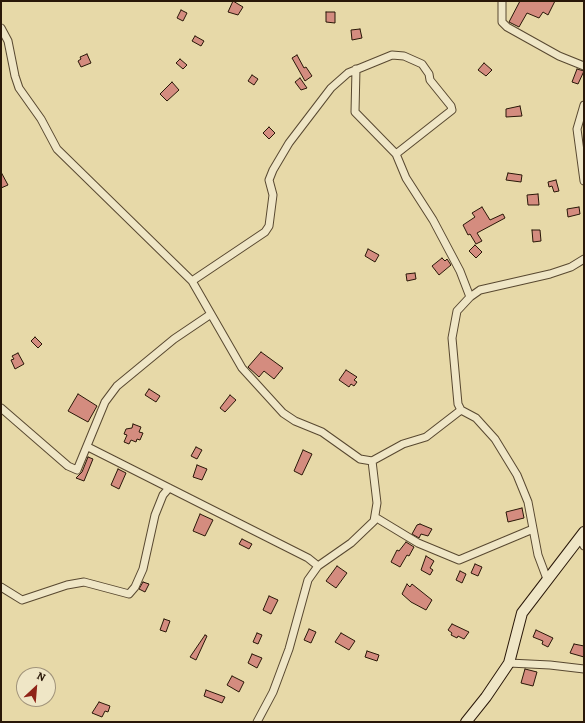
<!DOCTYPE html>
<style>
body{margin:0}
#map{position:relative;width:585px;height:723px;overflow:hidden;background:#e7d9a8;font-family:Alegreya,serif}
canvas{display:block}
.frame{position:absolute;inset:0;border:2px solid #291708;pointer-events:none}
.north{position:absolute;left:16px;top:667px;width:40px;height:40px;box-sizing:border-box;background:#efe6c6;border:1px solid #a0937a;border-radius:50%;rotate:26deg;font-size:11px;font-weight:700;line-height:16px;text-align:center;color:#291708}
.north::after{content:'';display:block;margin:auto;width:14px;height:18px;background:#8f2418;clip-path:polygon(50% 0,100% 100%,50% 72%,0 100%)}
</style>
<div id="map">
<canvas width="585" height="723"></canvas>
<div class="frame"></div>
<div class="north">N</div>
</div>
<script>
const c = document.querySelector('canvas').getContext('2d');
c.lineJoin = 'round';
function paint(path, color) { c.fillStyle = color; c.fill(path, 'evenodd'); }
const toPath = rows => new Path2D(rows.map(r => 'M' + r).join(''));
function trace(path, color, width, dash) { c.strokeStyle = color; c.lineWidth = width; c.lineCap = dash ? 'butt' : 'round'; c.setLineDash(dash || []); c.stroke(path); }
const building = toPath([
 [233,1,243,7,238,15,228,12,233,1],
 [520,1,555,1,548,15,543,12,539,18,527,13,519,27,509,22,520,1],
 [181,10,187,13,183,21,177,18,181,10],
 [326,12,335,12,335,23,326,22,326,12],
 [360,29,362,38,352,40,351,30,360,29],
 [195,36,204,41,201,46,192,41,195,36],
 [87,54,91,63,81,67,78,61,81,59,80,57,87,54],
 [297,55,304,68,306,67,312,76,305,81,292,58,297,55],
 [180,59,187,65,183,69,176,63,180,59],
 [484,63,492,70,486,76,478,70,484,63],
 [577,69,584,71,578,84,572,82,577,69],
 [252,75,258,79,254,85,248,81,252,75],
 [300,78,307,88,301,90,295,82,300,78],
 [172,82,179,90,167,101,160,94,172,82],
 [520,106,522,116,506,117,506,109,520,106],
 [269,127,275,133,269,139,263,133,269,127],
 [1,172,8,185,1,188,1,172],
 [508,173,522,175,521,182,506,180,508,173],
 [556,180,559,191,554,192,552,186,549,187,548,182,556,180],
 [538,194,539,205,528,205,527,195,538,194],
 [482,207,490,220,503,214,505,218,477,233,482,241,476,244,470,234,468,235,463,225,475,217,472,213,482,207],
 [579,207,580,214,568,217,567,209,579,207],
 [532,230,540,230,541,241,533,242,532,230],
 [475,245,482,252,476,258,469,251,475,245],
 [368,249,379,255,375,262,365,256,368,249],
 [442,258,445,261,447,259,451,265,439,275,432,266,442,258],
 [415,273,416,279,407,281,406,274,415,273],
 [35,337,42,344,38,348,31,341,35,337],
 [261,352,283,368,274,379,264,371,259,377,248,367,261,352],
 [18,353,24,364,15,369,11,360,14,359,12,356,18,353],
 [346,370,357,377,354,380,357,382,354,386,351,384,349,387,339,380,346,370],
 [149,389,160,396,156,402,145,395,149,389],
 [78,394,97,406,88,422,68,411,78,394],
 [230,395,236,400,225,412,220,408,230,395],
 [133,424,141,427,139,432,143,433,140,440,137,439,136,442,131,440,129,444,124,442,127,435,124,434,126,429,132,428,133,424],
 [196,447,202,450,197,459,191,456,196,447],
 [303,450,312,454,302,475,294,471,303,450],
 [88,457,93,459,84,481,76,478,82,472,88,457],
 [197,465,207,469,202,480,193,477,197,465],
 [118,469,126,473,119,489,111,485,118,469],
 [522,508,524,518,508,522,506,512,522,508],
 [200,514,213,520,205,536,193,531,200,514],
 [420,524,432,529,428,536,421,534,419,538,412,534,417,525,420,524],
 [242,539,252,544,249,549,239,544,242,539],
 [406,542,414,547,409,556,407,555,400,567,391,562,397,550,399,551,406,542],
 [426,556,434,561,430,568,433,570,430,575,421,570,426,556],
 [475,564,482,567,478,576,471,573,475,564],
 [337,566,347,573,336,588,326,581,337,566],
 [460,571,466,574,462,583,456,580,460,571],
 [143,582,149,584,145,592,139,589,143,582],
 [407,584,410,587,412,584,432,600,426,610,411,602,402,594,407,584],
 [269,596,278,600,271,614,263,610,269,596],
 [164,619,170,621,166,632,160,630,164,619],
 [452,624,469,632,464,639,458,636,457,638,451,635,452,633,448,630,452,624],
 [309,629,316,632,311,643,304,640,309,629],
 [536,630,553,638,548,647,542,644,543,641,533,637,536,630],
 [257,633,262,635,258,644,253,642,257,633],
 [341,633,355,641,349,650,335,642,341,633],
 [205,635,207,636,196,660,190,657,205,635],
 [574,644,584,646,584,657,570,653,574,644],
 [367,651,379,655,377,661,365,657,367,651],
 [252,654,262,658,257,668,248,663,252,654],
 [525,669,537,672,533,686,521,683,525,669],
 [232,676,244,682,239,692,227,685,232,676],
 [206,690,225,697,222,703,204,696,206,690],
 [99,702,110,706,108,712,105,711,102,717,92,713,99,702]
]);
const minor = toPath([
 [502,1,502,22,507,27,559,56,584,66],
 [1,28,8,41,15,76,19,88,41,119,57,149,192,281,242,368,283,413,295,421,322,432,360,459,372,461,403,444,426,437,461,410],
 [356,69,355,112,396,154,406,178,433,220,460,271,470,297],
 [584,105,577,129,584,181],
 [192,281,265,232,269,226,273,195,269,180,273,170,289,143,331,88,348,73,392,55,404,56,422,64,429,74,430,80,451,106,452,110,396,154],
 [1,408,68,466,77,470,105,402,117,386,174,339,211,314],
 [88,447,308,558,318,566],
 [375,517,418,543,459,560,533,529],
 [580,538,584,546],
 [547,579,538,555,528,502,517,475,495,439,476,418,461,410,458,404,452,338,457,311,470,297,480,290,550,274,571,267,584,259],
 [1,587,22,600,67,585,84,582,129,594,135,587,143,569,155,515,163,495,169,488],
 [509,663,550,665,584,669],
 [257,722,273,692,289,649,308,580,318,566,351,543,374,521,377,503,372,461]
]);
const secondary = toPath([
 [466,722,486,697,509,663,522,613,584,532]
]);
paint(building, '#d48c7f');
trace(building, '#291708', 1);
trace(minor, '#584830', 9);
trace(secondary, '#291708', 12);
trace(minor, '#efe6c6', 7);
trace(secondary, '#efe6c6', 10);
</script>
